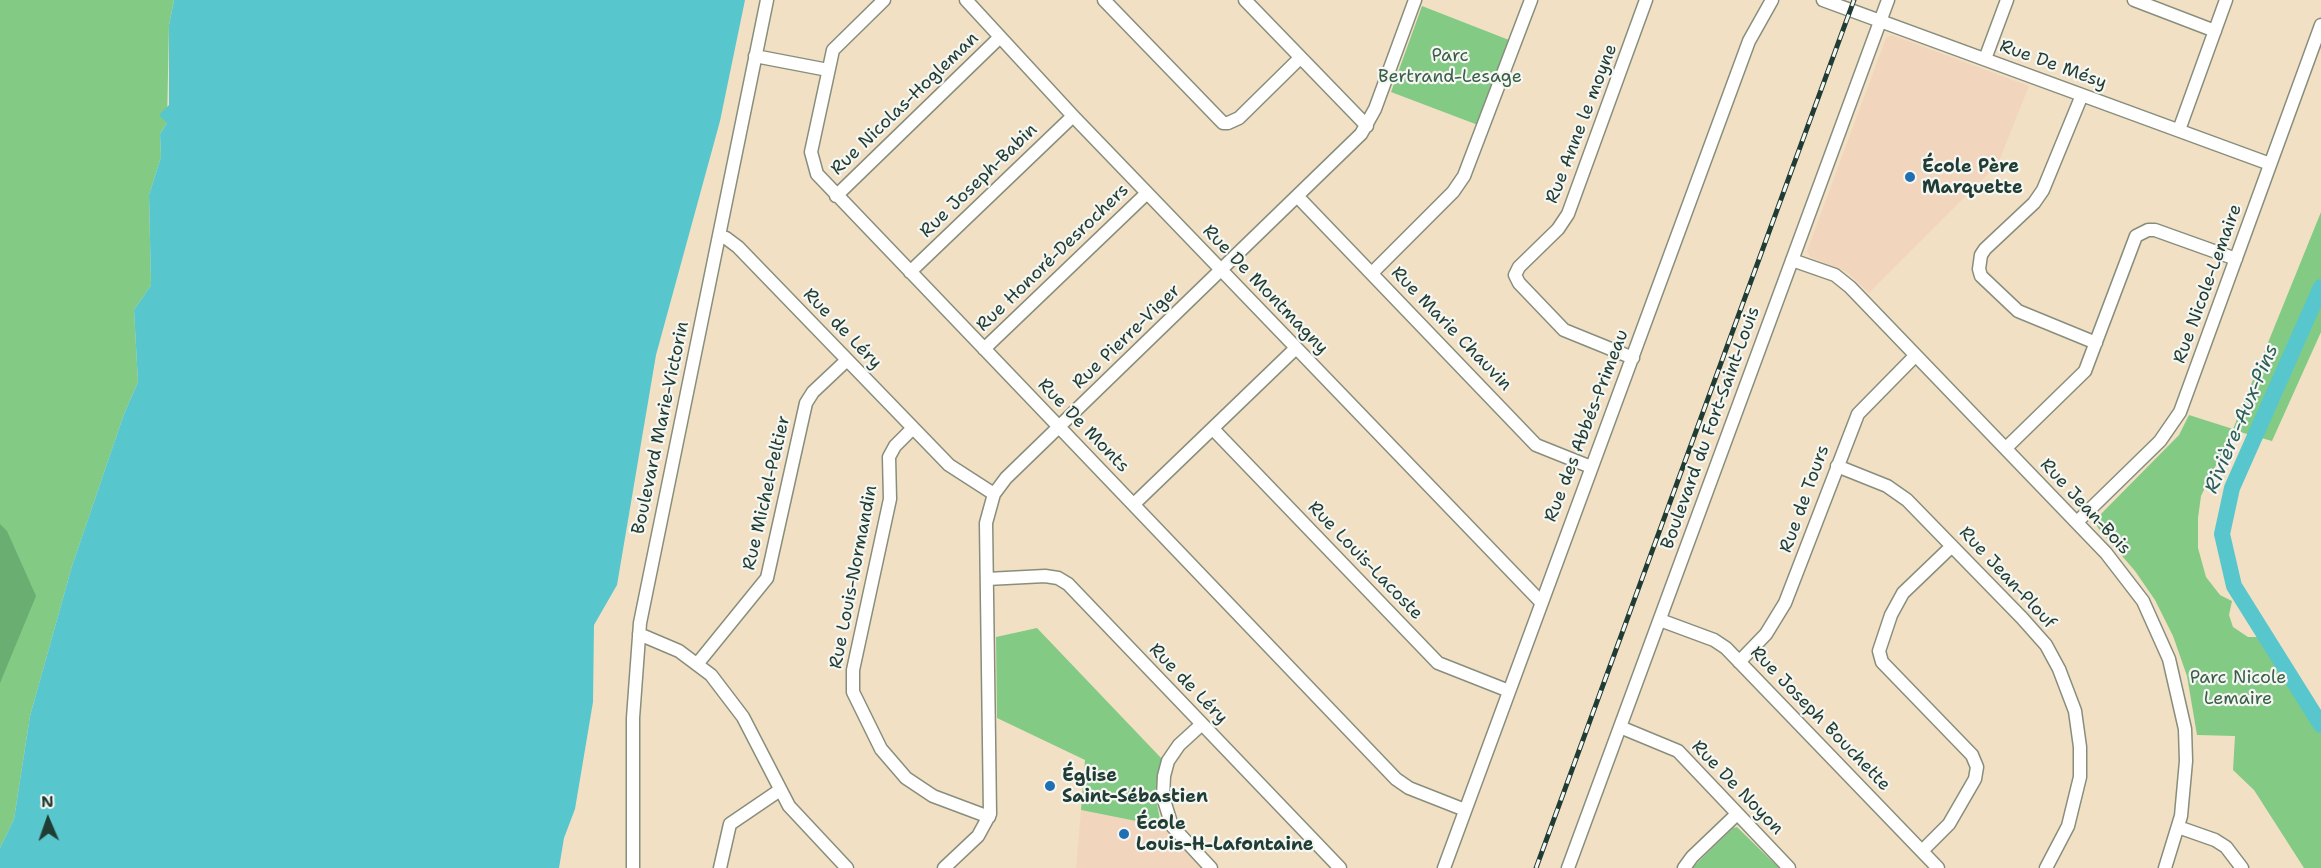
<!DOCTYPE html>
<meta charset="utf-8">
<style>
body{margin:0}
#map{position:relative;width:2321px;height:868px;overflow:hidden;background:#f2e0c4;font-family:"Shantell Sans",sans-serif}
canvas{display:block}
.north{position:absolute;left:18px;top:790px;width:60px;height:60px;-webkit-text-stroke:4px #f6f6f2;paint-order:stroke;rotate:358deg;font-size:16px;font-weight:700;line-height:24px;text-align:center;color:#1f3d34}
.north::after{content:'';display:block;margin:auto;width:21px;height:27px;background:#1f3d34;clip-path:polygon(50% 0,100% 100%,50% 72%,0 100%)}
</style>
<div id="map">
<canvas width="2321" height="868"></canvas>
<div class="north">N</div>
</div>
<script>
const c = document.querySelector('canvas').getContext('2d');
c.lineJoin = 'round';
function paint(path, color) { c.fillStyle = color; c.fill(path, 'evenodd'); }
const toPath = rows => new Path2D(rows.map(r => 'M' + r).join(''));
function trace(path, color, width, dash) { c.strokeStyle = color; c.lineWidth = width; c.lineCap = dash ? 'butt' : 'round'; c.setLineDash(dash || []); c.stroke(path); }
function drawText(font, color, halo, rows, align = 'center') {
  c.font = font + ' "Shantell Sans",sans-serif'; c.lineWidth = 4.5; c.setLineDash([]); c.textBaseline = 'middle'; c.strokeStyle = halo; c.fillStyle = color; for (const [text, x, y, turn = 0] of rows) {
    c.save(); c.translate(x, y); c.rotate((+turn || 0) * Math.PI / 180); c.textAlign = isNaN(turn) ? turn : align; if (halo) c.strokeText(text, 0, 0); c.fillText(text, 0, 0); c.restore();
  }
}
const built = toPath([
 [1892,35,2029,86,1998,164,1869,293,1847,272,1810,257,1807,251,1886,38],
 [1081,810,1151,824,1160,820,1173,839,1201,868,1076,868]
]);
const green = toPath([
 [0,0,174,0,169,25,167,123,160,134,161,157,149,195,151,285,134,310,138,382,124,414,72,566,30,716,14,819,0,848],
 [1422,6,1509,40,1478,125,1391,92],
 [2321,212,2321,332,2272,441,2233,430,2201,496,2198,518,2198,548,2206,577,2220,595,2232,601,2229,615,2233,627,2248,637,2260,637,2321,733,2321,868,2304,868,2254,790,2233,770,2235,736,2197,735,2187,676,2173,636,2155,600,2135,571,2098,528,2096,523,2097,518,2179,435,2189,415,2233,429],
 [1037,628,1162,759,1155,793,1160,820,1151,824,1081,810,1085,760,997,718,996,637],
 [1737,827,1779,868,1692,868,1733,828]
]);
const forest = toPath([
 [0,524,7,531,36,596,0,683]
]);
const water = toPath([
 [174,0,745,0,720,121,656,355,617,585,594,625,593,702,575,809,564,838,559,868,0,868,0,848,14,819,30,716,72,566,124,414,138,382,134,310,151,285,149,195,161,157,160,134,167,123,159,115,169,105,169,25]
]);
const river = toPath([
 [2321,287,2232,488,2222,534,2234,586,2321,725]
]);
const minor = toPath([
 [884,0,833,50,811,152,817,174,1396,779,1409,788,1465,810],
 [966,0,1073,116,1541,602],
 [1104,0,1223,123,1228,123,1239,118,1300,58],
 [1245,0,1367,126],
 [1823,0,2270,164],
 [2134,0,2215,31],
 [755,56,828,70],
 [1985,59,2007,0],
 [2082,95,2043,190,2034,203,1985,249,1981,255,1979,269,1981,276,2018,311,2096,343],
 [2179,130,2226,0],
 [836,196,999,38],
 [1298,197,1536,445,1591,467],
 [719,236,726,238,738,247,949,465,994,494],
 [1792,260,1835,275,1850,287,2106,553,2143,601,2169,659,2185,729,2186,761,2181,816,2165,868],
 [910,272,1073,116],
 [1372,273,1453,192,1464,176,1531,0],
 [984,349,1147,193],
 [1633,358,1564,330,1519,283,1515,275,1519,267,1558,229,1568,214,1646,0],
 [913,428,895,446,889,457,890,499,853,670,853,692,881,749,906,778,933,796,989,817],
 [1213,429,1438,663,1509,691],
 [2006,448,2085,371,2136,236,2148,230,2155,230,2236,259],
 [1837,466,1887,486,1907,500,2022,618,2046,645,2059,669,2075,711,2080,747,2080,777,2068,826,2046,868],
 [1134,504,1296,348],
 [2077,522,2160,441,2180,412,2321,25],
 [987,579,1045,576,1058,578,1068,584,1340,868],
 [1660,620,1714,640,1726,648,1938,868],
 [639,634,679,651,711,675,743,717,789,806,847,868],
 [1739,662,1766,634,1785,603,1858,414,1915,356],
 [698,663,767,578,806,403,813,392,847,360],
 [1202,724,1179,745,1168,761,1164,776,1163,797,1172,826,1211,868],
 [1620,727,1678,751,1789,868],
 [2178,827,2215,840,2226,847,2242,868],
 [1922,851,1949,824,1975,779,1977,767,1972,755,1882,662,1879,651,1891,615,1903,593,1952,546],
 [633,868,633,718,640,623,767,0],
 [720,868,730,824,780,790],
 [944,868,978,836,990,814,986,523,994,494,1006,478,1361,134,1375,109,1415,0],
 [1444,868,1749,41,1772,0],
 [1568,868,1888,0],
 [1684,868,1692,857,1737,814]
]);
const rail = toPath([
 [1536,868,1854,0]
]);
const markers = [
 [1910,177,6,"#1f6fb2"],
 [1050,786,6,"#1f6fb2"],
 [1124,834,6,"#1f6fb2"]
];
const parkNames = [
 ["Parc",1450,56],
 ["Bertrand-Lesage",1450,77],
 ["Parc Nicole",2238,678],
 ["Lemaire",2238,699]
];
const streetNames = [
 ["Rue De Mésy",2053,65,20],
 ["Rue Nicolas-Hogleman",905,104,-44],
 ["Rue Anne le moyne",1582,124,-69],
 ["Rue Joseph-Babin",979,181,-44],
 ["Rue Honoré-Desrochers",1053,258,-44],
 ["Rue Nicole-Lemaire",2208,284,-70],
 ["Rue De Montmagny",1265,290,46],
 ["Rue de Léry",842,329,46],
 ["Rue Marie Chauvin",1451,329,46],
 ["Rue Pierre-Viger",1127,337,-44],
 ["Rue De Monts",1083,426,46],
 ["Rue des Abbés-Primeau",1587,426,-69],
 ["Boulevard Marie-Victorin",661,428,-78],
 ["Boulevard du Fort-Saint-Louis",1711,428,-70],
 ["Rue Michel-Peltier",767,493,-77],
 ["Rue de Tours",1805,499,-70],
 ["Rue Jean-Bois",2085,507,47],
 ["Rue Louis-Lacoste",1365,561,46],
 ["Rue Louis-Normandin",854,577,-79],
 ["Rue Jean-Plouf",2007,578,47],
 ["Rue de Léry",1188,684,46],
 ["Rue Joseph Bouchette",1820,719,46],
 ["Rue De Noyon",1737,788,46]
];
const poiNames = [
 ["École Père",1922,167],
 ["Marquette",1922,188],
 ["Église",1062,776],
 ["Saint-Sébastien",1062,797],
 ["École",1136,824],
 ["Louis-H-Lafontaine",1136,845]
];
const waterNames = [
 ["Rivière-Aux-Pins",2242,419,-67]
];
paint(built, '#f2d5bd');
paint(green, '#83ca85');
paint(forest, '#6aae72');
paint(water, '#58c6cd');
trace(river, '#58c6cd', 16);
trace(minor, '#888e7c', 15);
trace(minor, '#fff', 12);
trace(rail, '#1f3d34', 5);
trace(rail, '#f6f6f2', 3, [9]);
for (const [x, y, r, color] of markers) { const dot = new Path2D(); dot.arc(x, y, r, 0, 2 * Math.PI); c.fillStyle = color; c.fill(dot); trace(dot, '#f6f6f2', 2); }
drawText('18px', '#386048', '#f6f6f2', parkNames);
drawText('18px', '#1f3d34', '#f6f6f2', streetNames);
drawText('bold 18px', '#1f3d34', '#f6f6f2', poiNames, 'left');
drawText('italic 20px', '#2d5f5a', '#f6f6f2', waterNames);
</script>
